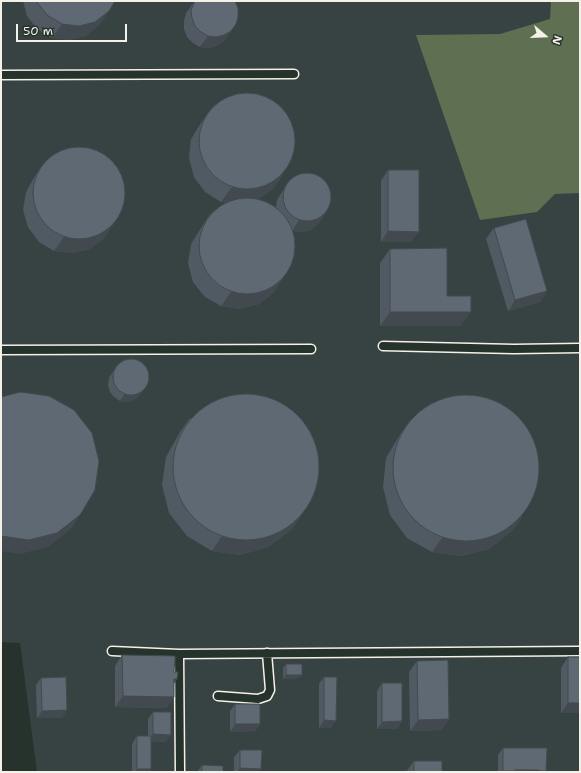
<!DOCTYPE html>
<style>
body{margin:0}
#map{position:relative;width:581px;height:773px;overflow:hidden;background:#26332d;font-family:"Shantell Sans",sans-serif}
canvas{display:block}
.frame{position:absolute;inset:0;border:2px solid #f4f1e8;pointer-events:none}
.north{position:absolute;left:525px;top:16px;width:40px;height:40px;-webkit-text-stroke:3px #26332d;paint-order:stroke;rotate:109deg;font-size:11px;font-weight:700;line-height:16px;text-align:center;color:#f4f1e8}
.north::after{content:'';display:block;margin:auto;width:14px;height:18px;background:#f4f1e8;clip-path:polygon(50% 0,100% 100%,50% 72%,0 100%)}
.scale{position:absolute;left:16px;top:24px;width:111px;height:18px;box-sizing:border-box;border:2px solid #f4f1e8;border-top:0;padding-left:5px;font-size:12px;line-height:14px;white-space:nowrap;color:#f4f1e8;-webkit-text-stroke:3px #26332d;paint-order:stroke}
</style>
<div id="map">
<canvas width="581" height="773"></canvas>
<div class="frame"></div>
<div class="north">N</div>
<div class="scale">50 m</div>
</div>
<script>
const c = document.querySelector('canvas').getContext('2d');
c.lineJoin = 'round';
function paint(path, color) { c.fillStyle = color; c.fill(path, 'evenodd'); }
const toPath = rows => new Path2D(rows.map(r => 'M' + r).join(''));
function trace(path, color, width, dash) { c.strokeStyle = color; c.lineWidth = width; c.lineCap = dash ? 'butt' : 'round'; c.setLineDash(dash || []); c.stroke(path); }
const built = toPath([
 [1,1,580,1,580,772,37,772,20,643,1,642]
]);
const green = toPath([
 [551,1,580,1,580,193,555,194,537,212,480,220,416,35,500,34,550,19]
]);
const service = toPath([
 [1,75,294,74],
 [383,346,514,349,580,348],
 [1,350,311,349],
 [112,651,179,654,580,651],
 [179,654,180,772],
 [218,696,258,699,267,696,270,690,267,653]
]);
const wall = toPath([
 [23,1,115,1,109,11,99,25,85,36,69,40,52,38,37,29,27,16],
 [195,1,236,24,223,42,216,46,208,48,200,47,193,43,187,37,184,29,184,21,186,13],
 [211,109,274,188,258,199,276,207,277,200,282,192,289,181,326,213,318,224,311,230,301,232,293,231,283,278,274,292,259,304,240,309,221,306,205,297,193,282,188,263,191,244,201,228,210,214,226,202,221,202,205,192,194,177,189,158,191,139,201,123],
 [45,162,104,238,90,249,72,253,54,251,39,242,28,227,23,210,26,192,35,176],
 [388,170,411,242,381,242,381,181],
 [494,228,547,291,540,302,508,311,486,239],
 [390,249,447,296,461,326,380,326,380,263],
 [117,365,144,388,139,396,133,400,127,402,120,401,114,397,110,392,108,385,109,378],
 [190,418,301,516,291,530,268,547,240,555,212,551,187,536,169,513,162,485,166,457,180,432],
 [411,419,522,517,512,531,489,549,461,556,432,552,407,538,390,515,383,487,386,458,401,433],
 [122,655,174,672,177,679,174,684,174,697,166,708,115,707,115,666],
 [568,657,580,713,561,713,561,668],
 [417,661,449,719,441,730,410,731,409,672],
 [286,664,299,678,283,679,283,668],
 [324,677,331,728,319,728,319,684],
 [41,678,62,718,37,718,36,685],
 [382,683,402,721,397,729,377,729,377,691],
 [235,704,260,724,255,731,230,732,230,711],
 [153,712,171,735,165,742,151,742,151,769,149,772,132,772,132,744,137,736,148,736,148,719],
 [503,748,546,771,546,772,498,772,498,755],
 [240,750,259,772,234,772,234,757],
 [414,761,442,772,406,772],
 [202,765,223,772,197,772]
]);
const shadedWall = toPath([
 [109,11,99,25,85,36,69,40,52,38,62,24],
 [236,24,223,42,216,46,208,48,200,47,208,36],
 [284,174,274,188,259,199,240,204,221,202,231,188],
 [326,213,318,224,311,230,301,232,292,231,299,220],
 [114,224,104,238,90,249,72,253,54,251,64,237],
 [388,231,419,232,411,242,381,242],
 [283,278,274,292,259,304,240,309,221,306,231,292],
 [547,291,540,302,508,311,515,300],
 [390,312,471,312,461,326,380,326],
 [144,388,139,396,133,400,127,402,120,401,125,393],
 [80,515,71,529,48,547,20,554,1,551,1,536],
 [301,516,291,530,268,547,240,555,212,551,221,537],
 [522,517,512,531,489,549,461,556,432,552,442,538],
 [286,675,302,675,299,678,283,679],
 [174,679,177,679,170,689],
 [123,696,174,697,166,708,115,707],
 [568,703,580,703,580,713,561,713],
 [67,710,62,718,37,718,42,711],
 [449,719,441,730,410,731,418,720],
 [324,720,336,721,331,728,319,728],
 [402,721,397,729,377,729,382,722],
 [235,724,260,724,255,731,230,732],
 [153,734,171,735,165,742,148,742],
 [240,768,261,769,259,772,237,772],
 [137,769,151,769,149,772,135,772],
 [503,771,516,771,515,772,502,772]
]);
const building = toPath([
 [36,1,115,1,109,11,95,22,79,26,62,24,47,15,36,1],
 [195,1,235,1,238,8,238,17,236,24,231,31,224,35,216,37,208,36,201,32,195,26,192,18,191,10,195,1],
 '199 141a48 48 0 1 1 96 0a48 48 0 1 1-96 0Z',
 '33 193a46 46 0 1 1 92 0a46 46 0 1 1-92 0Z',
 [388,170,419,170,419,232,388,231,388,170],
 '283 197a24 24 0 1 1 48 0a24 24 0 1 1-48 0Z',
 '199 246a48 48 0 1 1 96 0a48 48 0 1 1-96 0Z',
 [526,219,547,291,515,300,494,228,526,219],
 [447,248,447,296,471,296,471,312,390,312,390,249,447,248],
 '113 377a18 18 0 1 1 36 0a18 18 0 1 1-36 0Z',
 [20,392,49,396,74,410,92,433,99,461,95,490,80,515,57,533,29,540,1,536,1,397,20,392],
 '173 467a73 73 0 1 1 146 0a73 73 0 1 1-146 0Z',
 '393 468a73 73 0 1 1 146 0a73 73 0 1 1-146 0Z',
 [122,655,175,656,174,672,178,672,177,679,174,679,174,697,123,696,122,655],
 [568,657,580,657,580,703,568,703,568,657],
 [448,660,449,719,418,720,417,661,448,660],
 [286,664,302,664,302,675,286,675,286,664],
 [66,677,67,710,42,711,41,678,66,677],
 [324,677,337,677,336,721,324,720,324,677],
 [382,683,402,683,402,721,382,722,382,683],
 [235,704,260,704,260,724,235,724,235,704],
 [153,712,171,712,171,735,153,734,153,712],
 [137,736,151,736,151,769,137,769,137,736],
 [503,748,547,748,546,771,516,770,516,771,503,771,503,748],
 [240,750,262,750,261,769,240,768,240,750],
 [414,761,442,761,442,772,414,772,414,761],
 [202,765,223,766,223,772,202,772,202,765],
 [516,770,539,770,539,772,516,772,516,770]
]);
paint(built, '#374342');
paint(green, '#5f6f51');
trace(service, '#f4f1e8', 11);
trace(service, '#26332d', 8);
paint(wall, '#515a63');
paint(shadedWall, '#424a50');
paint(building, '#5e6973');
trace(building, '#424a50', 1);
</script>
